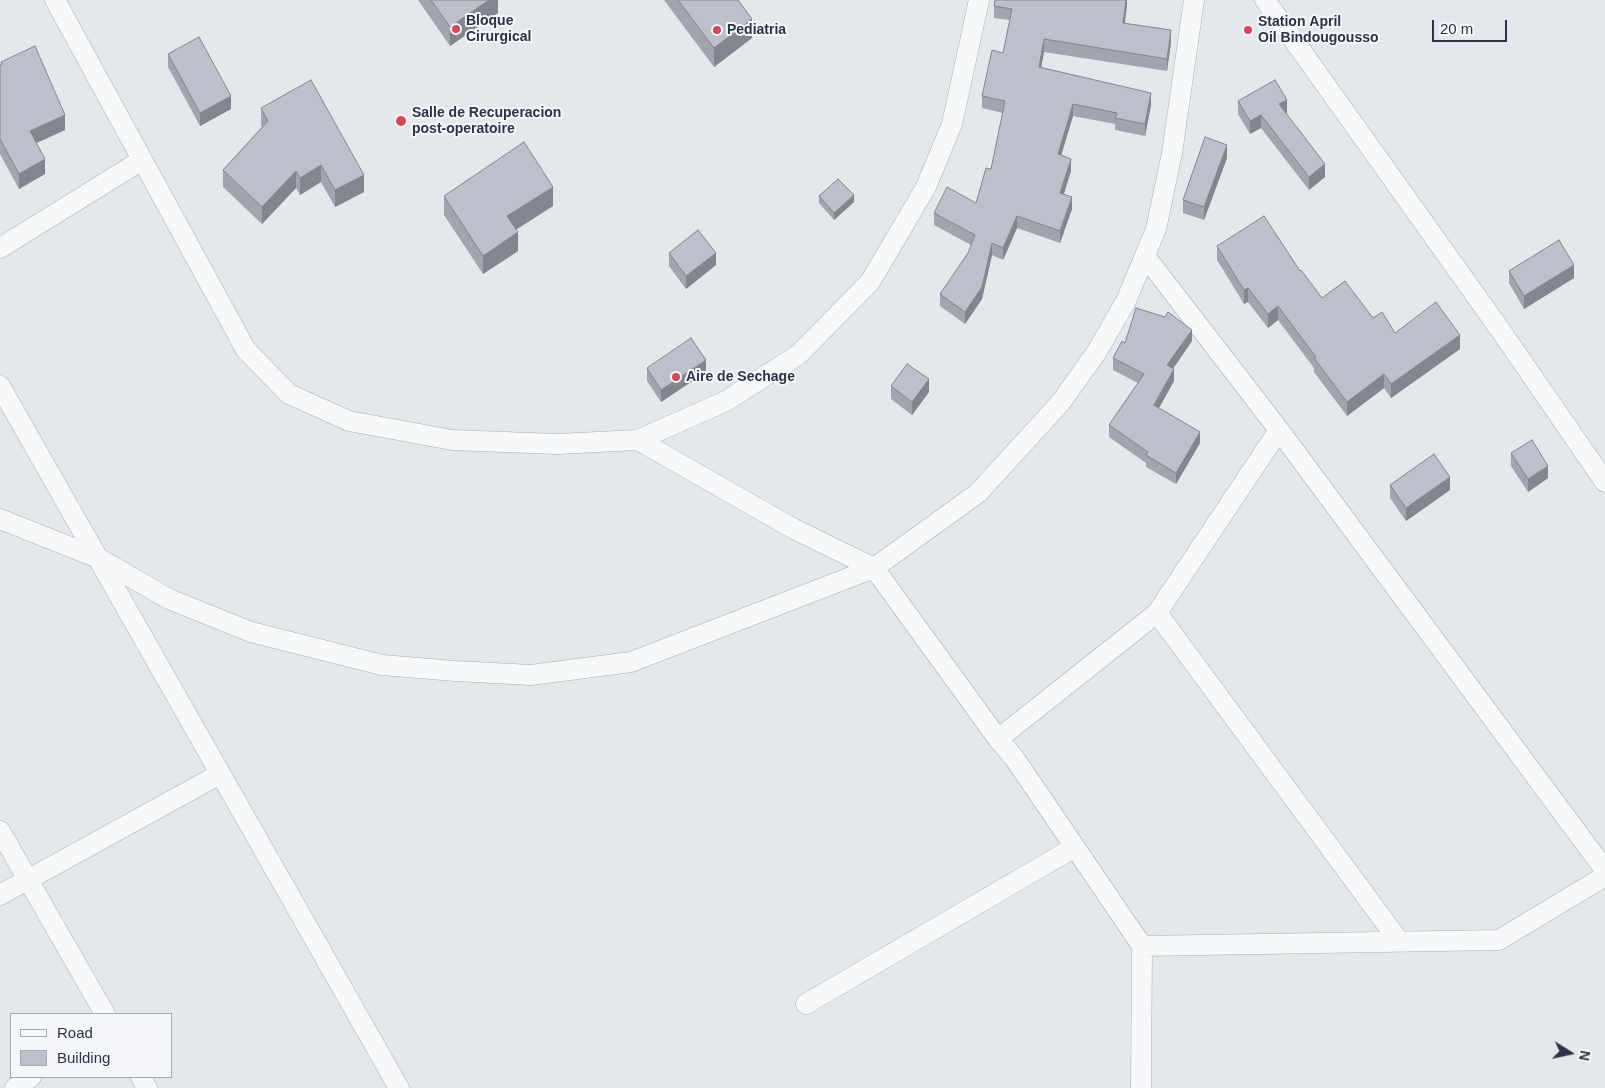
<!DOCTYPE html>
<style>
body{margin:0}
#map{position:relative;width:1605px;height:1088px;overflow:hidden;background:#e4e7ec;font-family:Helvetica,sans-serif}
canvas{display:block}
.legend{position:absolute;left:10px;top:1013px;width:162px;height:65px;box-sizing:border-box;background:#f4f6f9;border:1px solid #a4a8b1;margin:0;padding:6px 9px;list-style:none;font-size:15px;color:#2b3445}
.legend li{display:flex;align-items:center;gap:10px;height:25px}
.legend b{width:25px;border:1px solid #a4a8b1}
.north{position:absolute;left:1545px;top:1028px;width:50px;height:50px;-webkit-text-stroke:4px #f4f6f9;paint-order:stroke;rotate:100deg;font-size:14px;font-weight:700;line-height:20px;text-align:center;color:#2b3445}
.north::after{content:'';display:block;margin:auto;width:18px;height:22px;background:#2b3445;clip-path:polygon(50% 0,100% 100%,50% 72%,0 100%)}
.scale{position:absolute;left:1432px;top:20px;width:75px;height:22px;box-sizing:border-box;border:2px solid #2b3445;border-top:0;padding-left:6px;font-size:15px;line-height:18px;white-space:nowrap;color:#2b3445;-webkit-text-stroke:4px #f4f6f9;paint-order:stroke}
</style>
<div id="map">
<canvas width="1605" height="1088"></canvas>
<ul class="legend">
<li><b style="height:6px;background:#f7f8fa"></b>Road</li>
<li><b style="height:14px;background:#bbc0ca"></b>Building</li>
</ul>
<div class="north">N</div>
<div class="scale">20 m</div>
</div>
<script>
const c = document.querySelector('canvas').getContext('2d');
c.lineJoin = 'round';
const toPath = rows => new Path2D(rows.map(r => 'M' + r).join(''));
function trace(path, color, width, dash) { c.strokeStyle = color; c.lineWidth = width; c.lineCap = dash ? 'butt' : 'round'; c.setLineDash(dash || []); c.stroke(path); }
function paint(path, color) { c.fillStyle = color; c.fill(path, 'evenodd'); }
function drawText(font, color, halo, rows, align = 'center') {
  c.font = font + ' Helvetica,sans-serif'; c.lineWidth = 4; c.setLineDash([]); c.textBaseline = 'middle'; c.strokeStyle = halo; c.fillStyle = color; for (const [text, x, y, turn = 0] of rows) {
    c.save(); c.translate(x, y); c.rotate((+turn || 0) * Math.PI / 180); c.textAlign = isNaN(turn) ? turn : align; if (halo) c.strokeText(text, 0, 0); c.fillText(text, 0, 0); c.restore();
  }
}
const street = toPath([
 [55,0,246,350,289,394,349,421,452,440,557,444,638,440,726,401,798,355,870,282,926,187,952,124,979,0],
 [1265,0,1501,331,1605,482],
 [0,248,142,160],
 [1145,256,1279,430,1605,870],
 [0,386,399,1088],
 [638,440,794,529,874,568,998,739,1015,759,1142,946,1141,1088],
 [0,519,98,558,169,599,251,632,382,665,455,671,531,675,631,662,874,568,978,493,1061,402,1096,353,1126,301,1156,229,1172,153,1194,0],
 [1157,613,1399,941],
 [998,739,1157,613,1279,430],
 [0,831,105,1014],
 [0,895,220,774],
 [1142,946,1499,940,1605,876],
 [806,1004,1075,847],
 [141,1077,147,1088],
 [15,1088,31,1077]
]);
const wall = toPath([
 [418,0,498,0,498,13,450,46],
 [664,0,738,0,752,38,714,67],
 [1127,0,1125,23,1171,42,1167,71,1044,52,1041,67,1151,105,1145,136,1115,130,1115,124,1073,116,1061,155,1071,171,1064,194,1072,209,1060,243,1017,228,1003,260,992,255,982,299,965,324,940,306,940,294,968,253,971,245,934,225,934,213,976,203,991,169,1003,113,982,108,982,96,1003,53,1010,20,994,18,994,6],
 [168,54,231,109,200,126,168,67],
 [1,62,65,130,36,143,45,174,19,189,0,154],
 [1238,101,1287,113,1286,113,1325,177,1309,190,1261,128,1250,134,1238,114],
 [261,108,364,192,335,207,321,182,300,195,296,188,262,224,223,187,223,170,262,127,261,125],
 [1227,158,1204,220,1183,213,1183,200],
 [444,196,553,206,516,230,518,251,483,274,444,215],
 [819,196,854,202,834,220,819,203],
 [1217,246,1300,271,1322,298,1373,318,1395,333,1460,349,1391,398,1384,388,1347,416,1314,372,1314,368,1278,320,1268,328,1248,302,1244,304,1217,260],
 [669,253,716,265,686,289,669,266],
 [1509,271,1574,278,1524,309,1509,283],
 [1192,341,1173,369,1174,381,1159,408,1200,443,1176,484,1146,467,1146,463,1109,437,1109,425,1138,383,1113,370,1113,358,1125,343],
 [647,368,706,372,661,402,647,381],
 [891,386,929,392,912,415,891,399],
 [1511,453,1548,478,1528,492,1511,466],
 [1390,485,1450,490,1406,521,1390,498]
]);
const shadedWall = toPath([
 [489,0,498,0,498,13,450,46,450,27],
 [1126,0,1127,0,1127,6,1123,35,1123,23],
 [752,19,752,38,714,67,714,48],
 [1171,30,1171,42,1167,71,1167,59],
 [1044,39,1044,52,1039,79,1039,67],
 [1151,93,1151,105,1145,136,1145,124],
 [231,96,231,109,200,126,200,113],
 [1287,100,1287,113,1279,117,1279,104],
 [1073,104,1073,116,1058,166,1058,154],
 [65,115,65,130,30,146,30,131],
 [1261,115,1261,128,1250,134,1250,121],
 [1227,145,1227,158,1204,220,1204,207],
 [45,159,45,174,19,189,19,174],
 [1071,159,1071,171,1060,205,1060,193],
 [1325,164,1325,177,1309,190,1309,177],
 [321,165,321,182,300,195,300,178],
 [296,171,296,188,262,224,262,207],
 [364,175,364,192,335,207,335,190],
 [553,187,553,206,507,235,507,216],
 [854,195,854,202,834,220,834,213],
 [1072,197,1072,209,1060,243,1060,231],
 [1017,216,1017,228,1003,260,1003,248],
 [518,232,518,251,483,274,483,256],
 [992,243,992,255,982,299,965,324,965,312],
 [716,253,716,265,686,289,686,276],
 [1574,265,1574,278,1524,309,1524,296],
 [1248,288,1248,302,1244,304,1244,290],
 [1278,306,1278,320,1268,328,1268,314],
 [1192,330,1192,341,1167,377,1167,365],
 [1460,335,1460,349,1391,398,1391,384],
 [706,360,706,372,661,402,661,390],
 [1174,369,1174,381,1154,417,1154,405],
 [1384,374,1384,388,1347,416,1347,402],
 [929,379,929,392,912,415,912,402],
 [1200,432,1200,443,1176,484,1176,473],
 [1548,466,1548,478,1528,492,1528,479],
 [1450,477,1450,490,1406,521,1406,508]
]);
const building = toPath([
 [431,0,489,0,450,27,431,0],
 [678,0,738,0,752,19,714,48,678,0],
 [995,0,1126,0,1123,23,1171,30,1167,59,1044,39,1039,67,1151,93,1145,124,1115,118,1117,113,1073,104,1058,154,1071,159,1060,193,1072,197,1060,231,1017,216,1003,248,992,243,982,287,965,312,940,294,968,253,975,235,934,213,947,187,976,203,986,168,991,169,1005,101,982,96,992,50,1003,53,1012,9,994,6,995,0],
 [199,37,231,96,200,113,168,54,199,37],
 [35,46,65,115,30,131,45,159,19,174,0,139,0,65,2,64,1,62,35,46],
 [311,80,364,175,335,190,321,165,300,178,296,171,262,207,223,170,268,121,261,108,311,80],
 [1275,80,1287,100,1279,104,1325,164,1309,177,1261,115,1250,121,1238,101,1275,80],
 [1205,137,1227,145,1204,207,1183,200,1205,137],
 [524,142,553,187,507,216,518,232,483,256,444,196,524,142],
 [838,179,854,195,834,213,819,196,838,179],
 [1264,216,1300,271,1301,270,1322,298,1345,281,1373,318,1382,312,1395,333,1436,302,1460,335,1391,384,1384,374,1347,402,1314,358,1316,357,1278,306,1268,314,1248,288,1244,290,1217,246,1264,216],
 [698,230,716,253,686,276,669,253,698,230],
 [1559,240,1574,265,1524,296,1509,271,1559,240],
 [1136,308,1165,317,1168,312,1192,330,1167,365,1174,369,1154,405,1200,432,1176,473,1146,455,1148,452,1109,425,1144,374,1113,358,1122,341,1125,343,1136,308],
 [691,338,706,360,661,390,647,368,691,338],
 [907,364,929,379,912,402,891,386,907,364],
 [1532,440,1548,466,1528,479,1511,453,1532,440],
 [1434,454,1450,477,1406,508,1390,485,1434,454]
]);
const markers = [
 [456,29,5,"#d1495b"],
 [717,30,5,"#d1495b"],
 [1248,30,5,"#d1495b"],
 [401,121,6,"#d1495b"],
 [676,377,5,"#d1495b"]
];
const poiNames = [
 ["Bloque",466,21],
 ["Cirurgical",466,37],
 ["Station April",1258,22],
 ["Oil Bindougousso",1258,38],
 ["Pediatria",727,30],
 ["Salle de Recuperacion",412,113],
 ["post-operatoire",412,129],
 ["Aire de Sechage",686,377]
];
trace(street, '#a9aeb7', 21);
trace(street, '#f7f8fa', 20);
paint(wall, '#a1a5ae');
paint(shadedWall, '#83868d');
paint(building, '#bbc0ca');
trace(building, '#83868d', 1);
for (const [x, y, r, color] of markers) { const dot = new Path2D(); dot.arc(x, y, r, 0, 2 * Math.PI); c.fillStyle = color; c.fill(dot); trace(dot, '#f4f6f9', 2); }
drawText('bold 14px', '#2b3445', '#f4f6f9', poiNames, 'left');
</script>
